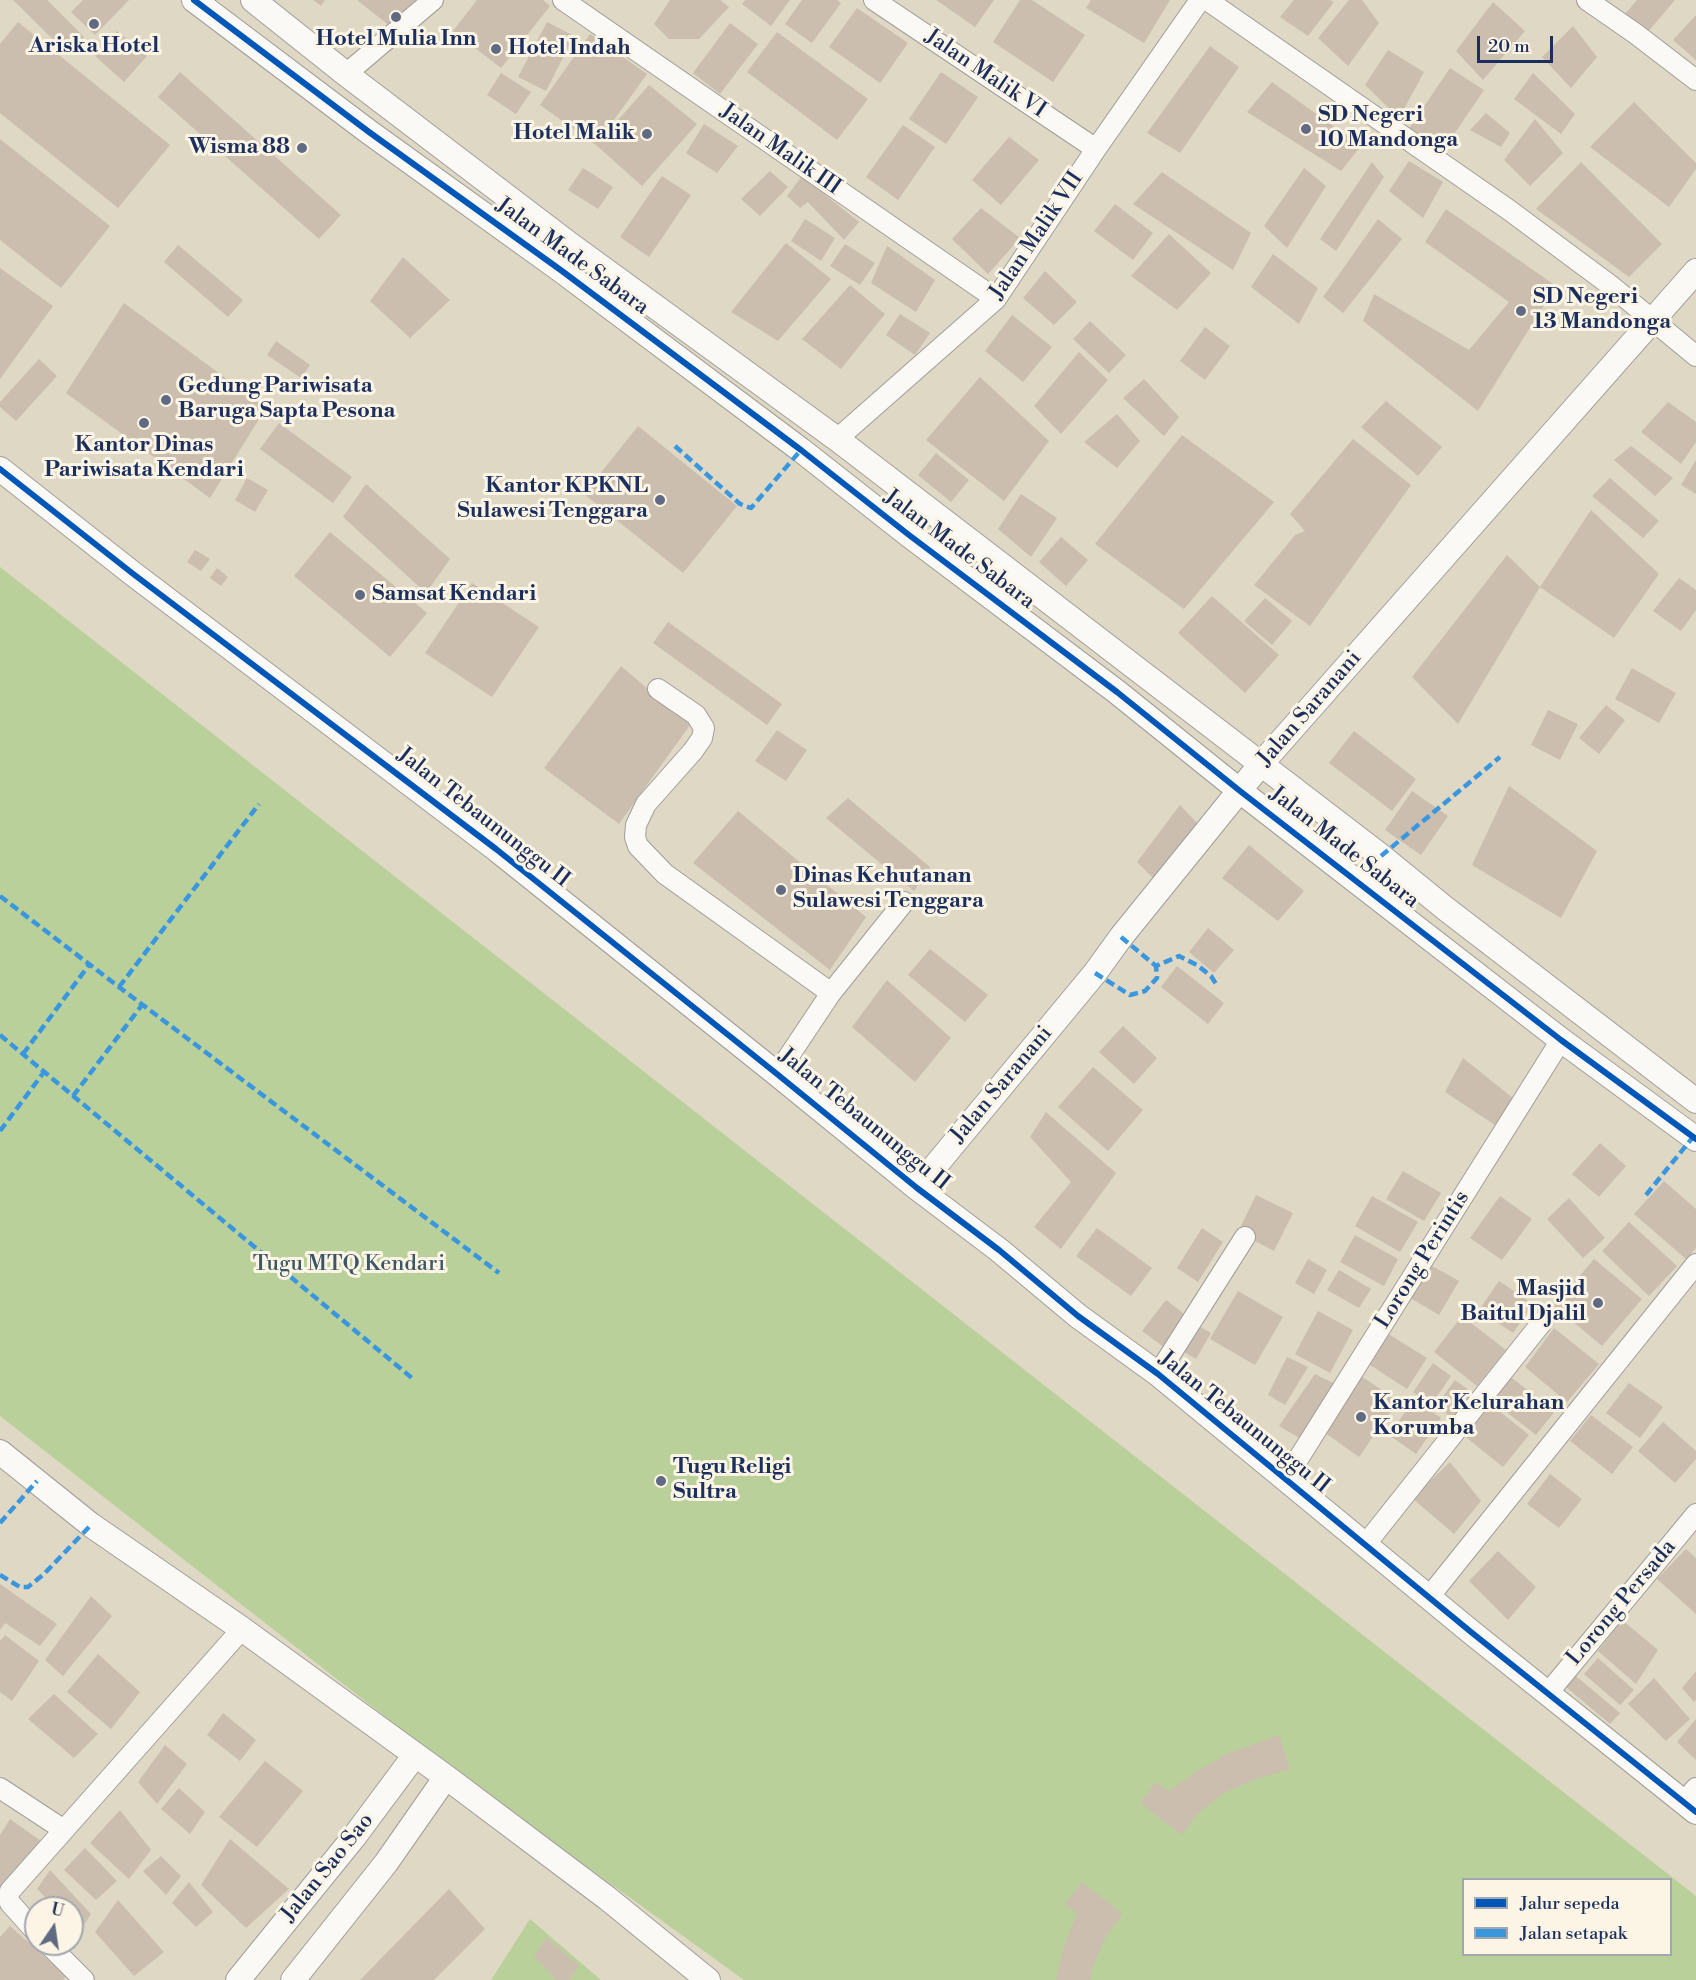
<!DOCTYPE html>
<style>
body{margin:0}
#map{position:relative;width:1696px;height:1980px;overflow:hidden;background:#dfd8c4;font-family:"Libre Bodoni",serif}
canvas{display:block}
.legend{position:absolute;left:1462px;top:1878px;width:210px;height:78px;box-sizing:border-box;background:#fcf5e5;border:2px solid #a2a6af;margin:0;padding:8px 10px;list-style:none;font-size:18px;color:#1b2f5e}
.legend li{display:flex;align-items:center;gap:12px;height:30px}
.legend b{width:30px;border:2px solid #a2a6af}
.north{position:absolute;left:24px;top:1896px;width:60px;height:60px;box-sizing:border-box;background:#fcf5e5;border:2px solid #a2a6af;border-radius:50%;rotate:13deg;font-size:16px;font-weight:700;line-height:24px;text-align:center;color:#1b2f5e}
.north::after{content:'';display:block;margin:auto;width:21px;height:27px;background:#606a82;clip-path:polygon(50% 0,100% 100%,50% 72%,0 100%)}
.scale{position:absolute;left:1477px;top:36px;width:76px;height:27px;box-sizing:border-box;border:3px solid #1b2f5e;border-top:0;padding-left:8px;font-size:18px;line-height:21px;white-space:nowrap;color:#1b2f5e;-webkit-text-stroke:4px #fcf5e5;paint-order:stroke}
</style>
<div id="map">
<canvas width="1696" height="1980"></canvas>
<ul class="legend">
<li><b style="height:8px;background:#0057b8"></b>Jalur sepeda</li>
<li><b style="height:8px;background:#3a97de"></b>Jalan setapak</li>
</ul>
<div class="north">U</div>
<div class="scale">20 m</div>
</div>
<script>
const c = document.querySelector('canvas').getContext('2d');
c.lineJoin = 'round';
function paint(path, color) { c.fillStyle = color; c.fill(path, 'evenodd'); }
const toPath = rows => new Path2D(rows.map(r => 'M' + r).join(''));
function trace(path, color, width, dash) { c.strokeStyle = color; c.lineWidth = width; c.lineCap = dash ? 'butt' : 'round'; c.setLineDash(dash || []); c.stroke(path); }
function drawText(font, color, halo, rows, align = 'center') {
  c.font = font + ' "Libre Bodoni",serif'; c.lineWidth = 6; c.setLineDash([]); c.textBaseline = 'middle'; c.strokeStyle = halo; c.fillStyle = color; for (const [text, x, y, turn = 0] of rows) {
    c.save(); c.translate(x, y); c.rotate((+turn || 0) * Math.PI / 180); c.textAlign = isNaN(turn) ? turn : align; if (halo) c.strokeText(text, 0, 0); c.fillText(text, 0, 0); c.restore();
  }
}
const green = toPath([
 [0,567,1696,1896,1696,1980,744,1980,456,1772,0,1416],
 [1464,1880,1670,1880,1670,1954,1464,1954],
 [530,1919,601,1980,491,1980]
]);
const building = toPath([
 [13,0,47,0,84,37,67,53],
 [83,0,129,0,95,35,71,12],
 [313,0,325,0,321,6],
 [357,0,427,0,400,34],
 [477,0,543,0,550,6,501,68,453,31],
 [670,0,720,0,729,7,699,39,669,39,654,24],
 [745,0,790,0,771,26,742,4],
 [802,0,837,0,841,3,812,43,785,24],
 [936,0,994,0,975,27],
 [1020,0,1032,0,1085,35,1053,82,993,42],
 [1091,0,1170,0,1144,43,1086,8],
 [1294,0,1330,0,1334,2,1308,36,1280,17],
 [1349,0,1362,0,1379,23,1348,66,1318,38],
 [1637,0,1675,0,1647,33,1625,14],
 [1493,2,1525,31,1483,80,1456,51],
 [857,8,908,43,880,83,829,47],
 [1696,15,1696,60,1673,40],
 [18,22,170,145,118,208,0,113,0,44],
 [547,22,574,36,546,91,518,77],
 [730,23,758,44,720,94,693,73],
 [1573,26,1597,57,1571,88,1542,57],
 [117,31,147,56,124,82,95,56],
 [777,32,868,99,837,140,747,72],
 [590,34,647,74,596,145,540,105],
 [1210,46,1239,67,1180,153,1147,133],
 [1388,50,1424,72,1399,118,1365,85],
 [1450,68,1484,90,1442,152,1408,130],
 [180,72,341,215,319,239,158,97],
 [941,72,978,97,946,144,909,119],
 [501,73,531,92,516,114,487,95],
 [1533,73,1575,114,1561,134,1514,99],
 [1272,82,1361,146,1341,171,1247,112],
 [649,85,697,124,642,186,596,145],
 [1634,102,1696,163,1696,169,1669,207,1590,147],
 [1486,113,1510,133,1501,147,1470,130],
 [1535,119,1563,153,1530,186,1504,160],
 [704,124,738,146,717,173,686,153],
 [903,125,935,147,898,200,866,177],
 [1009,137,1039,160,1001,205,972,180],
 [0,139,110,226,61,288,0,240],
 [1409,161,1443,182,1423,218,1389,191],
 [1372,162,1384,177,1336,251,1320,239],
 [1581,162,1662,244,1629,277,1536,209],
 [583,168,613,187,598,209,568,190],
 [1304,168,1326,186,1287,248,1264,226],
 [770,171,788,187,760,216,741,199],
 [1162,172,1251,233,1233,270,1133,204],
 [662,176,691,195,649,257,620,237],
 [802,176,859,222,844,240,808,202,800,208,787,196],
 [1115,204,1153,233,1133,260,1094,231],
 [981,208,1020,238,988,274,952,239],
 [1446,209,1556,286,1478,411,1363,321,1374,294,1469,350,1509,302,1425,242],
 [805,219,835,238,821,261,791,241],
 [1378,219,1402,239,1343,313,1323,297],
 [1169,234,1211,273,1177,310,1131,276],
 [786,243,831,279,778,341,731,312],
 [845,244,875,263,860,285,830,266],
 [178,245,243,300,228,317,164,262],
 [887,246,935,280,916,312,871,283],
 [1273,254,1318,288,1299,324,1251,287],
 [403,257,450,300,410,338,370,301],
 [0,268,53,306,0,379],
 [1045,271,1077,302,1054,325,1023,298],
 [850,285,885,314,841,369,802,339],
 [124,303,266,408,210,498,66,393],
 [900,314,930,333,915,355,886,335],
 [1012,315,1052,347,1023,382,985,351],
 [1090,321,1126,355,1109,373,1073,339],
 [1205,327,1230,346,1205,380,1180,361],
 [276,341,310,365,301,378,267,355],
 [1079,352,1108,380,1061,434,1034,406],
 [39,359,57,376,16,421,0,407,0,402],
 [980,377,1049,441,1004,501,926,440],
 [1144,379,1179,417,1164,436,1123,398],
 [1386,401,1442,447,1418,476,1361,427],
 [1668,402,1696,422,1696,442,1681,464,1641,432],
 [1117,414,1140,441,1117,468,1084,442],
 [279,423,352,477,333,503,260,449],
 [638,426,737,506,683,573,584,494],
 [1182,435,1274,502,1184,609,1095,544],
 [1353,439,1411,485,1310,626,1254,585,1295,535,1305,531,1290,514],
 [1631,446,1673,478,1655,496,1614,460],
 [936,453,969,480,951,502,918,475],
 [1696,460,1696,494,1681,485],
 [247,478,268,490,255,512,235,500],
 [1610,478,1659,521,1643,538,1592,496],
 [366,484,450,559,426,593,343,517],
 [1021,494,1057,518,1031,557,998,529],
 [1591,510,1659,574,1614,638,1540,587],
 [330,532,427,613,390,657,294,576],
 [1061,537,1088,560,1066,586,1039,562],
 [195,550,210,559,201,571,187,562],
 [1507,555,1540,587,1458,724,1412,677],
 [217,568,228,577,221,586,210,578],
 [1679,578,1696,590,1696,610,1681,631,1653,611],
 [472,583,539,627,492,697,425,653],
 [1212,596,1279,655,1245,693,1178,633],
 [1265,598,1292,621,1272,645,1244,621],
 [668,622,782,704,767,725,653,643],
 [621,666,690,725,619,824,544,768],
 [1632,668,1676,693,1659,723,1615,699],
 [1606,705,1625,720,1599,754,1579,738],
 [1548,710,1578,724,1560,760,1531,745],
 [777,730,807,750,786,781,755,761],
 [1354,731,1416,779,1392,811,1329,763],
 [1509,786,1597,851,1561,918,1472,865],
 [1412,791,1448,816,1421,855,1385,830],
 [848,798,930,867,914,891,826,818],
 [1180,805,1202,828,1156,881,1137,862],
 [738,811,866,917,830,970,693,863],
 [1249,845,1304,891,1278,921,1222,878],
 [1208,928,1234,950,1214,973,1189,952],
 [930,949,988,995,965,1022,908,975],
 [1177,966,1224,1003,1208,1024,1161,987],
 [887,980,951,1038,915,1082,852,1027],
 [1123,1026,1157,1058,1134,1084,1099,1052],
 [1463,1058,1513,1098,1495,1125,1445,1092],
 [1093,1067,1143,1110,1108,1151,1058,1107],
 [1046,1112,1116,1173,1061,1249,1034,1227,1071,1182,1030,1137],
 [1600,1143,1626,1166,1599,1197,1572,1174],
 [1403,1171,1441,1193,1424,1221,1386,1199],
 [1664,1181,1696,1209,1696,1248,1686,1259,1634,1214],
 [1256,1195,1293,1213,1274,1251,1238,1232],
 [1372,1196,1418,1222,1400,1252,1355,1226],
 [1500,1196,1532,1219,1502,1260,1470,1238],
 [1569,1198,1605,1238,1583,1258,1547,1219],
 [1629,1222,1677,1266,1649,1296,1602,1251],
 [1097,1228,1152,1268,1131,1296,1076,1256],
 [1202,1228,1223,1242,1198,1282,1177,1268],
 [1355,1235,1398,1259,1384,1286,1340,1262],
 [1308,1259,1327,1270,1314,1294,1295,1283],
 [1594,1259,1642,1299,1602,1346,1554,1306],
 [1427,1263,1459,1281,1439,1315,1407,1296],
 [1339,1270,1371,1289,1359,1308,1327,1290],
 [1499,1281,1533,1304,1513,1333,1479,1310],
 [1238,1291,1283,1317,1255,1365,1210,1339],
 [1166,1300,1188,1317,1165,1348,1142,1331],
 [1318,1311,1353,1330,1330,1373,1295,1354],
 [1462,1316,1506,1350,1477,1386,1434,1352],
 [1193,1323,1211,1333,1196,1359,1178,1349],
 [1554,1328,1599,1364,1567,1402,1525,1367],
 [1387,1333,1427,1358,1407,1389,1367,1363],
 [1287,1357,1308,1367,1285,1405,1268,1395],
 [1433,1363,1451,1376,1431,1405,1413,1392],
 [1315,1374,1339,1386,1301,1439,1279,1426],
 [1508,1375,1555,1411,1536,1435,1490,1399],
 [1361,1376,1398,1401,1359,1457,1324,1432],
 [1455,1380,1474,1394,1455,1420,1436,1406],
 [1629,1383,1663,1407,1640,1438,1606,1413],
 [1414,1399,1441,1418,1416,1454,1389,1435],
 [1489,1403,1529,1435,1503,1467,1463,1435],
 [1591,1415,1633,1447,1612,1474,1570,1441],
 [1663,1422,1696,1451,1696,1459,1675,1483,1638,1451],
 [1450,1462,1481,1501,1454,1534,1412,1498],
 [1550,1474,1582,1499,1559,1528,1527,1504],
 [1686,1549,1696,1558,1696,1614,1657,1579],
 [1498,1551,1536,1587,1508,1620,1469,1581],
 [0,1584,57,1624,40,1646,5,1623,0,1630],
 [91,1596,112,1616,63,1676,45,1660],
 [1622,1620,1658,1650,1636,1684,1598,1651],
 [5,1635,39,1661,12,1701,0,1692,0,1641],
 [98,1654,140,1692,111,1729,67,1692],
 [1598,1658,1634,1690,1620,1705,1584,1674],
 [1696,1671,1696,1700,1694,1702,1682,1688],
 [1576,1676,1620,1713,1610,1724,1566,1687],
 [1654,1678,1690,1719,1666,1741,1628,1704],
 [54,1694,98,1734,74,1758,28,1719],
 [223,1713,256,1740,240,1761,207,1735],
 [1696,1719,1696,1760,1677,1742],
 [1279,1735,1290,1769,1259,1778,1226,1792,1198,1813,1182,1835,1140,1803,1156,1782,1169,1791,1197,1771,1227,1754],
 [165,1745,187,1764,157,1804,138,1782],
 [265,1761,303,1791,257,1847,219,1817],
 [179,1788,205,1812,190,1834,161,1809],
 [120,1810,151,1850,129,1879,90,1843],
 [10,1819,41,1841,0,1898,0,1835],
 [230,1839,289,1889,246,1928,201,1885],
 [85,1848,117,1881,96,1900,64,1870],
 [161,1856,181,1876,166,1895,143,1871],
 [50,1870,91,1914,80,1931,72,1923,72,1908,57,1908,37,1889],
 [189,1882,213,1912,196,1927,172,1903],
 [1082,1882,1123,1914,1106,1936,1092,1969,1090,1980,1056,1980,1064,1946,1077,1914,1065,1904],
 [449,1889,485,1929,434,1980,360,1980],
 [118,1900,164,1952,134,1976,95,1932],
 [10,1926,66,1976,63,1980,0,1980,0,1937],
 [547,1937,579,1966,569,1980,556,1980,534,1956]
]);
const minor = toPath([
 [563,0,996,299],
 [874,0,1096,149],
 [1207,0,1509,210,1610,285,1696,356],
 [1587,0,1636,34,1696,80],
 [346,74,433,0],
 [837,439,996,299,1096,149,1200,0],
 [658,689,696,715,704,728,702,738,693,751,646,804,636,825,635,837,638,846,665,874,831,993],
 [777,1074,831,993,904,902],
 [1158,1374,1245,1237],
 [1285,1480,1561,1040],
 [1365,1545,1543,1321],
 [1429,1597,1696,1264],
 [1548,1693,1696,1514],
 [0,1788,64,1830],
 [1684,1802,1696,1788],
 [36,1932,10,1903,8,1897,10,1891,242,1629],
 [48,1944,84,1980]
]);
const tertiary = toPath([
 [194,0,369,132,562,271,801,450,909,535,1117,692,1240,791,1561,1040,1696,1139],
 [253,0,346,74,568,243,837,439,1381,856,1446,909,1696,1101],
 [0,469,132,573,496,849,777,1074,917,1188,999,1250,1078,1316,1158,1374,1471,1632,1696,1812],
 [917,1188,1095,973,1121,937,1261,764,1696,271],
 [0,1452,91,1525,242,1629,446,1777,607,1898,708,1980],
 [238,1980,354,1837,415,1755],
 [293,1980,386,1863,446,1777]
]);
const quiet = toPath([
 [675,446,740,504,751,508,801,450],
 [1381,856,1500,757],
 [0,896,119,987,499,1273],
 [1121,937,1156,966,1179,956,1197,965,1211,976,1218,987],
 [1095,973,1130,995,1145,991,1157,978,1156,966],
 [119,987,259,804],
 [0,1035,412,1378],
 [23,1054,89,965],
 [73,1096,142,1005],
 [0,1131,44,1072],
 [1646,1195,1693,1137],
 [0,1523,37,1481],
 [0,1575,20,1587,28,1587,44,1574,91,1525]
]);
const cycleway = toPath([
 [194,0,369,132,562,271,801,450,909,535,1117,692,1240,791,1561,1040,1696,1139],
 [0,469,132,573,496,849,777,1074,917,1188,999,1250,1078,1316,1158,1374,1471,1632,1696,1812]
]);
const markers = [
 [396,17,6,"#606a82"],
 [94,24,6,"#606a82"],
 [496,49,6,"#606a82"],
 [1306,129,6,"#606a82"],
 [647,134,6,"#606a82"],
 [302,148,6,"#606a82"],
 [1521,311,6,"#606a82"],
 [166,400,6,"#606a82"],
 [144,423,6,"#606a82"],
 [660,500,6,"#606a82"],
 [360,595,6,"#606a82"],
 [781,890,6,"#606a82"],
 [1598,1303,6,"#606a82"],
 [1361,1417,6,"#606a82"],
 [661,1481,6,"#606a82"]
];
const poiNames = [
 ["Hotel Mulia Inn",396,40,"center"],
 ["Ariska Hotel",94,47,"center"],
 ["Hotel Indah",508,49],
 ["SD Negeri",1318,116],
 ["10 Mandonga",1318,141],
 ["Hotel Malik",635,134,"right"],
 ["Wisma 88",290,148,"right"],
 ["SD Negeri",1533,298],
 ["13 Mandonga",1533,323],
 ["Gedung Pariwisata",178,387],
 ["Baruga Sapta Pesona",178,412],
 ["Kantor Dinas",144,446,"center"],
 ["Pariwisata Kendari",144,471,"center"],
 ["Kantor KPKNL",648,487,"right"],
 ["Sulawesi Tenggara",648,512,"right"],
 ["Samsat Kendari",372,595],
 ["Dinas Kehutanan",793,877],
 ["Sulawesi Tenggara",793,902],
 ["Masjid",1586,1290,"right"],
 ["Baitul Djalil",1586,1315,"right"],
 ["Kantor Kelurahan",1373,1404],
 ["Korumba",1373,1429],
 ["Tugu Religi",673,1468],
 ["Sultra",673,1493]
];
const streetNames = [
 ["Jalan Malik VI",985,74,34],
 ["Jalan Malik III",780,150,35],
 ["Jalan Malik VII",1037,236,-56],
 ["Jalan Made Sabara",572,257,36],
 ["Jalan Made Sabara",959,550,37],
 ["Jalan Saranani",1310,709,-49],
 ["Jalan Tebaununggu II",483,818,38],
 ["Jalan Made Sabara",1344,848,38],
 ["Jalan Saranani",1002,1085,-50],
 ["Jalan Tebaununggu II",864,1120,39],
 ["Lorong Perintis",1423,1260,-58],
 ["Jalan Tebaununggu II",1244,1423,39],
 ["Lorong Persada",1622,1603,-50],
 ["Jalan Sao Sao",328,1868,-51]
];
const parkNames = [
 ["Tugu MTQ Kendari",349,1265]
];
paint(green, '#bad09a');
paint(building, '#cbbeae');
trace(minor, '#a09e99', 22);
trace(tertiary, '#a09e99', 26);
trace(minor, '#faf9f6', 20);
trace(tertiary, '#faf9f6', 24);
trace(quiet, '#3a97de', 4.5, [9, 4.5]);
trace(cycleway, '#0057b8', 6);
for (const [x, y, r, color] of markers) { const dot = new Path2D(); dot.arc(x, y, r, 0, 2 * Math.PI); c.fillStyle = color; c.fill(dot); trace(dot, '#fcf5e5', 2); }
drawText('bold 22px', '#1b2f5e', '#fcf5e5', poiNames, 'left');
drawText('22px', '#1b2f5e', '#fcf5e5', streetNames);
drawText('22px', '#3b5664', '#fcf5e5', parkNames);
</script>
